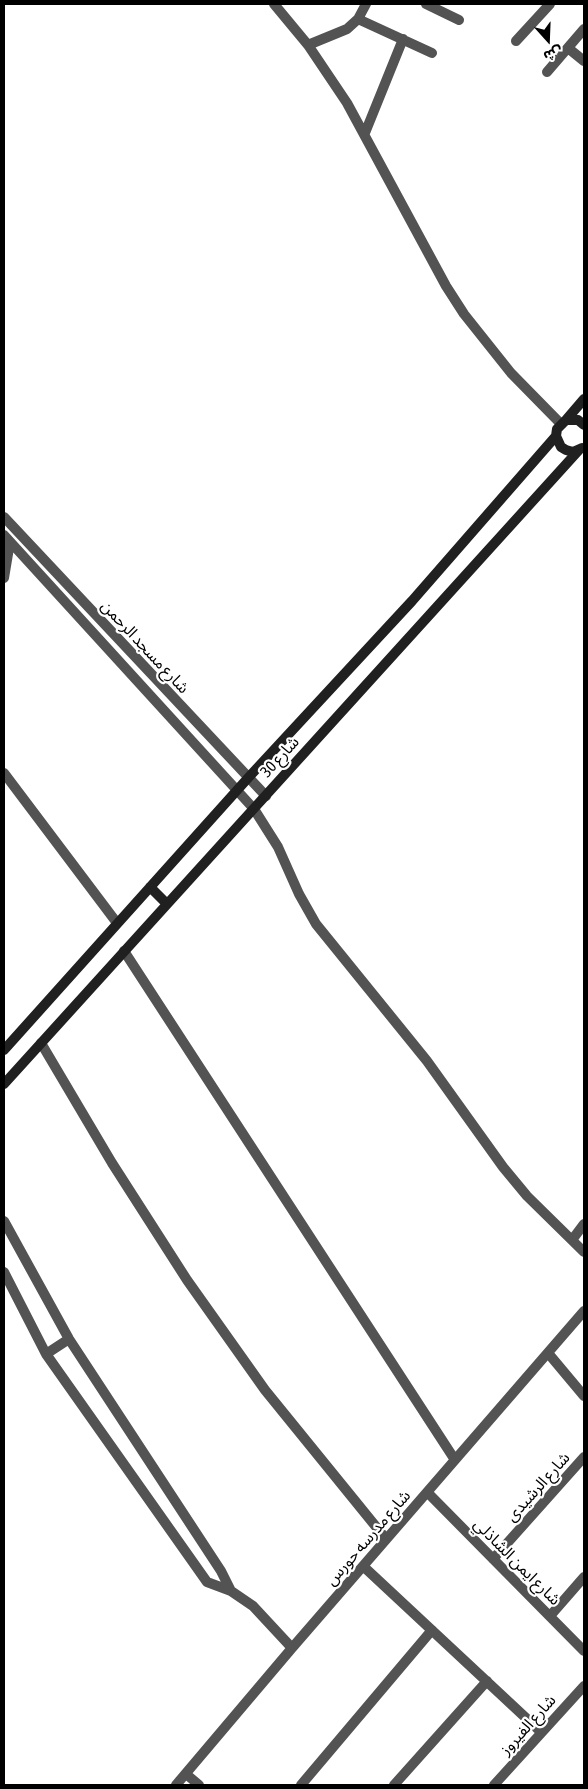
<!DOCTYPE html>
<meta charset="utf-8">
<style>
body{margin:0}
#map{position:relative;width:588px;height:1789px;overflow:hidden;background:#fff;font-family:"Asap Condensed","Noto Sans Arabic",sans-serif}
canvas{display:block}
.frame{position:absolute;inset:0;border:5px solid #000;pointer-events:none}
.north{position:absolute;left:523px;top:15px;width:50px;height:50px;-webkit-text-stroke:4px #fff;paint-order:stroke;rotate:160deg;font-size:14px;font-weight:700;line-height:20px;text-align:center;color:#000}
.north::after{content:'';display:block;margin:auto;width:18px;height:22px;background:#000;clip-path:polygon(50% 0,100% 100%,50% 72%,0 100%)}
</style>
<div id="map">
<canvas width="588" height="1789"></canvas>
<div class="frame"></div>
<div class="north">ش</div>
</div>
<script>
const c = document.querySelector('canvas').getContext('2d');
c.lineJoin = 'round';
const toPath = rows => new Path2D(rows.map(r => 'M' + r).join(''));
function trace(path, color, width, dash) { c.strokeStyle = color; c.lineWidth = width; c.lineCap = dash ? 'butt' : 'round'; c.setLineDash(dash || []); c.stroke(path); }
function drawText(font, color, halo, rows, align = 'center') {
  c.font = font + ' "Asap Condensed","Noto Sans Arabic",sans-serif'; c.lineWidth = 4.5; c.setLineDash([]); c.textBaseline = 'middle'; c.strokeStyle = halo; c.fillStyle = color; for (const [text, x, y, turn = 0] of rows) {
    c.save(); c.translate(x, y); c.rotate((+turn || 0) * Math.PI / 180); c.textAlign = isNaN(turn) ? turn : align; if (halo) c.strokeText(text, 0, 0); c.fillText(text, 0, 0); c.restore();
  }
}
const street = toPath([
 [274,4,308,45,347,103,446,286,464,314,511,373,561,424],
 [426,4,459,20],
 [358,19,432,53],
 [516,41,550,4],
 [308,45,347,29,358,19,366,4],
 [568,48,584,61],
 [547,72,584,29],
 [365,133,403,39],
 [4,517,266,796],
 [4,535,254,809,278,847,299,894,316,924,427,1061,503,1167,527,1196,584,1252],
 [4,578,10,542],
 [4,773,117,923],
 [124,951,455,1460],
 [41,1043,112,1163,187,1280,265,1390,386,1539],
 [4,1221,69,1339,221,1571,231,1591],
 [572,1240,584,1224],
 [4,1272,46,1354,207,1582,231,1591,253,1606,292,1648],
 [548,1353,584,1396],
 [46,1354,69,1339],
 [428,1493,584,1651],
 [493,1559,584,1457],
 [363,1566,541,1732],
 [550,1616,584,1577],
 [186,1774,199,1785],
 [176,1785,292,1648,584,1311],
 [301,1785,432,1630],
 [394,1785,487,1681],
 [494,1785,584,1686]
]);
const secondary = toPath([
 [566,420,584,399],
 [582,448,573,452,566,450,561,447,556,436,557,429,566,420,578,420,584,425],
 [150,887,167,904],
 [4,1050,248,778,412,601,556,436],
 [4,1084,579,450]
]);
const streetNames = [
 ["شارع مسجد الرحمن",145,647,47],
 ["شارع 30",280,757,-48],
 ["شارع الرشيدى",538,1487,-48],
 ["شارع مدرسه حورس",368,1538,-49],
 ["شارع ايمن الشاذلي",517,1562,45],
 ["شارع الفيروز",528,1725,-48]
];
trace(street, '#535353', 10);
trace(secondary, '#202020', 10);
drawText('16px', '#000', '#fff', streetNames);
</script>
